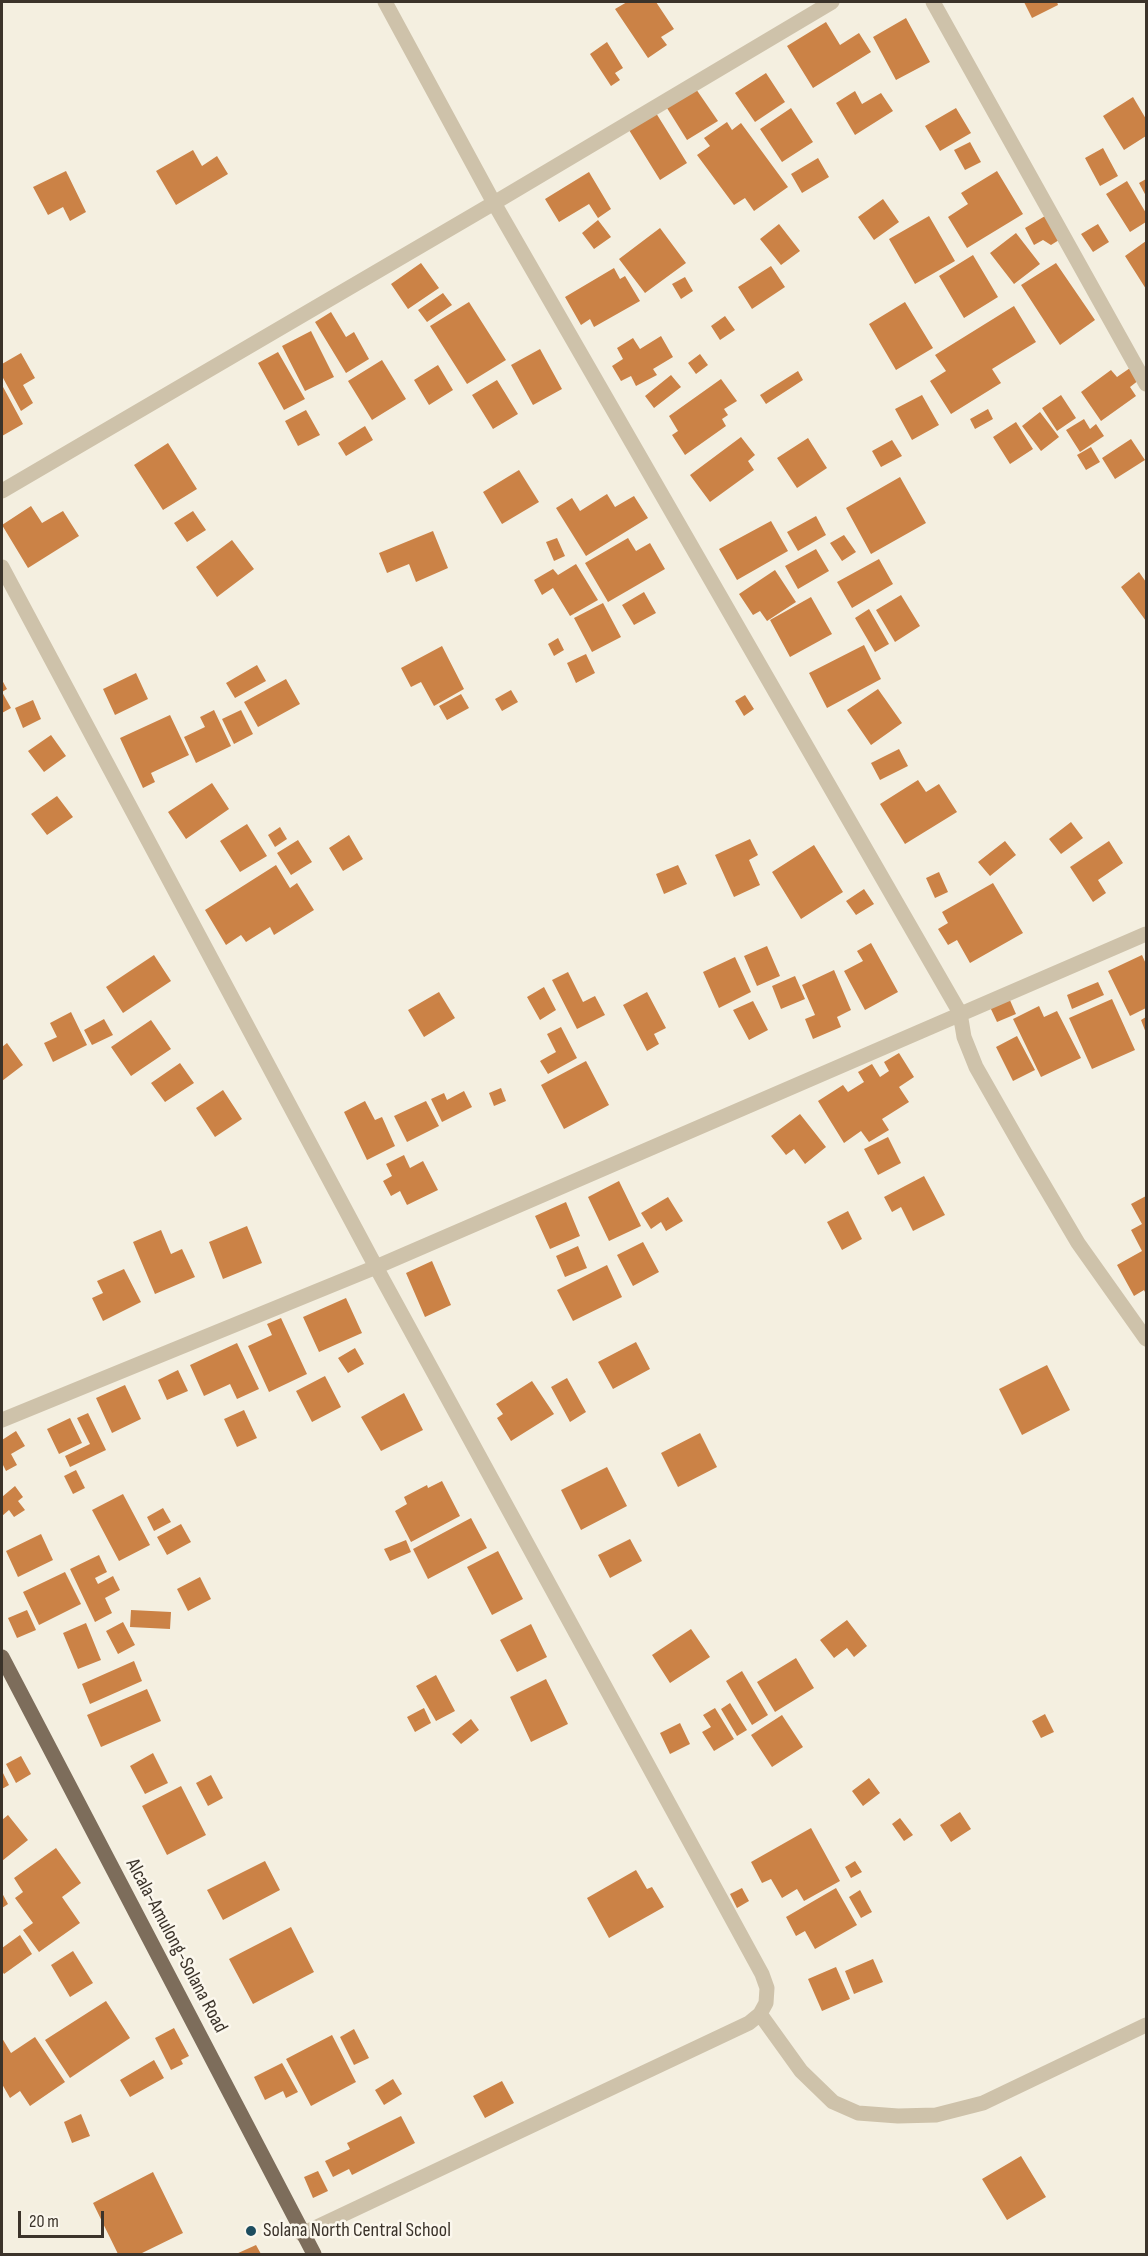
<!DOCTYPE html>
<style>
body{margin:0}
#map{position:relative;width:1148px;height:2256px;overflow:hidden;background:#f4efe0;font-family:"Sofia Sans Condensed",sans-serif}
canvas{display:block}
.frame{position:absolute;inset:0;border:3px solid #3b332a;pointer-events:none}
.scale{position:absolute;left:18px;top:2211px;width:86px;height:27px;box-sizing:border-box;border:3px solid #3b332a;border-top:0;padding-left:8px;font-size:18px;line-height:21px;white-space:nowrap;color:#3b332a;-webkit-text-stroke:4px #fbf7ed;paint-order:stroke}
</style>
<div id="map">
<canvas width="1148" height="2256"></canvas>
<div class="frame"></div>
<div class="scale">20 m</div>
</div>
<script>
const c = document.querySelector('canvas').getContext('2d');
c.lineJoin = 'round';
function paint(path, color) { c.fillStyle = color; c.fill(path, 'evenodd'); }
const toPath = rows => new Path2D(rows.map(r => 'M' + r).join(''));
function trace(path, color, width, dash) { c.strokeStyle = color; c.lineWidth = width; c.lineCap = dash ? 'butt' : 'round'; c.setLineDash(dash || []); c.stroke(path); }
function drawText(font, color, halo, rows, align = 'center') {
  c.font = font + ' "Sofia Sans Condensed",sans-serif'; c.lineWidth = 5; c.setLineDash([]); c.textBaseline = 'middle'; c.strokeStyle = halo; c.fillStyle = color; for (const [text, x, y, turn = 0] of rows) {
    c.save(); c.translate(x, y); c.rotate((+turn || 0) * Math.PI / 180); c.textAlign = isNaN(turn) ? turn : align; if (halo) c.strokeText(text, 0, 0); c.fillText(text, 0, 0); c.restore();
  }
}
const building = toPath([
 [627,2,656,2,674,29,661,37,667,45,648,58,615,9],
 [1024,2,1057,2,1058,5,1032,18],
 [906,18,930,62,896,80,873,37],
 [826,22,840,45,859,33,871,52,813,88,787,46],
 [607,42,623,68,615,73,620,80,611,86,590,54],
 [766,73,785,102,755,122,735,93],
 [696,89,718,121,687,140,667,108],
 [855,91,862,104,881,93,893,111,855,135,836,103],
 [1133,97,1146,119,1146,136,1124,150,1103,116],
 [791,108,813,142,782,162,760,129],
 [956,108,971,133,940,151,925,126],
 [656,113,687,163,660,180,629,130],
 [727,122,732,130,741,123,788,187,754,211,745,198,734,205,697,155,710,146,704,138],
 [970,142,981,162,965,170,954,150],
 [1103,148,1118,176,1100,186,1085,158],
 [193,150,202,166,217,156,228,174,176,205,156,171],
 [818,158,829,177,802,193,791,174],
 [66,171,86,212,70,221,63,207,48,215,33,187],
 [997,171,1023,214,967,248,948,217,968,204,961,193],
 [589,172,611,209,598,218,589,204,559,222,545,199],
 [1146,179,1146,196,1139,183],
 [1127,181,1146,213,1146,222,1130,232,1106,194],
 [883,199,899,222,874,240,858,217],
 [929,216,955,261,915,284,889,239],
 [1045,216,1059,240,1051,245,1043,240,1034,245,1025,228],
 [598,220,611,237,594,249,582,233],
 [779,224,800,251,781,265,760,239],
 [1098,224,1109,242,1093,252,1081,234],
 [660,228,686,263,645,293,619,259],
 [1016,233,1040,264,1014,284,990,253],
 [1146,241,1146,289,1125,256],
 [973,255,998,297,964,318,939,276],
 [421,263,439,288,408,309,391,284],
 [1056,263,1095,320,1060,345,1021,285],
 [771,266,785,287,752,309,738,287],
 [614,268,620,279,625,276,640,301,594,327,590,319,581,325,565,297],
 [685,277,693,291,681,299,672,284],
 [443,293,452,305,427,322,418,310],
 [469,302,506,360,467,384,430,326],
 [905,302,933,348,896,370,869,324],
 [1014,306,1036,342,992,369,1001,383,951,414,930,381,946,371,935,355],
 [331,312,346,337,354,332,369,359,346,373,315,322],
 [725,316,735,330,720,340,711,326],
 [311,331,334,377,305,391,282,346],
 [661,336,673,357,653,369,657,375,636,386,631,376,621,381,612,366,623,359,617,348,633,338,640,349],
 [540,349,562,389,533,405,511,365],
 [278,352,305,399,284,410,258,363],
 [21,353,35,378,23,385,33,403,21,411,2,376,2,364],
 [700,354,708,365,696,374,688,363],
 [382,360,406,399,372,420,348,381],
 [438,365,453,390,429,405,414,380],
 [1130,368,1139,380,1130,387,1136,396,1101,421,1081,392,1111,370,1117,377],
 [798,371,803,380,766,404,760,395],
 [671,375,681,387,654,408,645,396],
 [721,379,737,401,724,409,728,415,722,419,726,426,685,455,672,435,678,431,669,416],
 [497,380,518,414,493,429,472,395],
 [2,385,23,424,2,436],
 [922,395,939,425,912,440,895,409],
 [1061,395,1076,418,1057,431,1042,408],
 [988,409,993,419,975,429,970,419],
 [306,410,320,435,298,446,285,421],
 [1040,412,1059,437,1041,451,1022,426],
 [1084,419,1090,429,1096,424,1104,436,1080,452,1066,430],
 [1016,422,1033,449,1010,464,993,437],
 [365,426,373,440,346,456,338,443],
 [741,437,755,455,748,461,754,470,710,502,690,475],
 [808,438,827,468,797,488,777,458],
 [1131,439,1145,460,1115,479,1102,458],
 [892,440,902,456,881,467,872,451],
 [168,443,197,489,163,510,134,465],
 [1091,447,1100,462,1086,470,1077,455],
 [519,470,539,502,502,524,483,492],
 [900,477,926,523,871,554,846,508],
 [607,494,615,507,634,496,648,518,586,556,556,508,572,498,580,511],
 [31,506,42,523,63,511,79,536,28,568,2,525],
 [193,511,206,530,187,542,174,523],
 [816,516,826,535,798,551,787,532],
 [771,521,788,551,737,580,719,549],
 [433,531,448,568,416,582,409,564,387,573,379,553],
 [844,535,856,552,842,561,830,543],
 [557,538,565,556,554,561,546,542],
 [628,538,636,551,650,543,665,569,608,602,585,563],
 [232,540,254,569,217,597,196,567],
 [816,549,829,571,798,589,785,566],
 [879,559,893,584,852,608,837,582],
 [576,564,598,600,570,616,553,588,542,595,534,580,553,569,558,575],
 [775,570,796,602,767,621,760,611,753,615,739,594],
 [1139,572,1146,582,1146,621,1121,587],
 [644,592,656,613,634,625,622,605],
 [901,595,920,626,895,642,876,610],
 [811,597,832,634,790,657,770,620],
 [603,603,621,637,592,652,574,618],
 [869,609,889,644,875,652,855,618],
 [558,638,564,650,554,656,548,644],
 [864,645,881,679,827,708,809,673],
 [442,646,464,689,434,706,421,682,411,687,401,668],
 [586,654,595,673,576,683,567,663],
 [257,665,266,681,235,698,226,683],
 [136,673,148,699,115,715,103,689],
 [286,679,300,704,258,727,244,702],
 [2,680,7,689,2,692,11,708,2,713],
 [878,689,902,723,871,745,847,710],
 [511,690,518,702,502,711,495,699],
 [461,694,469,708,447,720,439,706],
 [745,695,754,709,744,716,735,701],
 [33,700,41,719,23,728,15,708],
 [214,710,231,746,196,763,184,737,205,727,200,717],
 [241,710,253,734,234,744,222,719],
 [170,715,189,755,151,773,155,782,143,788,120,738],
 [51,735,66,756,44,772,28,751],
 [899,749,908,766,880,780,871,763],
 [918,780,926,792,939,784,957,812,905,844,880,804],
 [212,783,229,809,186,839,168,812],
 [57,796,73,817,47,835,31,814],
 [1071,822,1083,838,1061,854,1049,839],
 [247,824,267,856,240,872,220,841],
 [280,827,287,839,275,847,268,835],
 [349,835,363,859,343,871,329,848],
 [750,839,758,855,749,860,760,885,734,897,715,855],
 [298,840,312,862,291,875,277,853],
 [1005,841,1016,855,990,876,978,862],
 [1109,841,1123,863,1098,880,1106,893,1093,902,1070,867],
 [814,845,843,892,801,919,772,872],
 [276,865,290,888,297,883,314,910,274,935,270,927,246,942,241,935,226,945,205,910],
 [678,865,687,884,664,894,656,874],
 [939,872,948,892,935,898,926,878],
 [993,883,1023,933,970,963,957,940,948,945,938,929,948,923,942,912],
 [864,889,874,904,856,915,846,901],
 [871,943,898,992,865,1010,844,971,863,961,857,951],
 [767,946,780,976,757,986,744,956],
 [154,955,171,981,123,1013,106,987],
 [1142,955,1146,964,1146,1008,1130,1016,1108,971],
 [735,957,751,992,719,1008,703,972],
 [834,970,851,1010,837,1017,841,1027,813,1039,805,1019,815,1015,802,985],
 [568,972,583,1002,595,996,605,1015,577,1029,552,980],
 [795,976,805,999,781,1009,772,986],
 [1098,982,1104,995,1072,1009,1067,995],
 [544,987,556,1010,540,1020,527,997],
 [439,992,455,1018,424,1037,408,1010],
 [647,992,666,1028,654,1034,659,1044,647,1051,623,1005],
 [1009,998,1016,1014,997,1022,990,1007],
 [1112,999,1135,1050,1092,1069,1069,1018],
 [753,1001,768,1030,749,1040,733,1010],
 [1039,1006,1044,1017,1057,1011,1081,1058,1041,1077,1013,1019],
 [71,1012,87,1045,53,1062,44,1043,57,1037,50,1023],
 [1146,1017,1146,1033,1141,1020],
 [104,1019,113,1035,92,1045,84,1030],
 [151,1020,171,1049,131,1076,111,1047],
 [561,1027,577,1058,548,1074,540,1061,556,1052,547,1034],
 [1017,1036,1035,1070,1013,1081,996,1047],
 [7,1043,23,1065,2,1081,2,1047],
 [899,1053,914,1077,899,1087,909,1102,882,1119,889,1130,869,1142,861,1131,844,1143,818,1101,843,1085,848,1092,864,1082,858,1072,872,1064,880,1077,889,1071,884,1062],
 [586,1061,609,1105,564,1129,541,1085],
 [180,1063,194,1083,165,1102,151,1083],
 [501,1088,506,1101,494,1106,489,1093],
 [223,1090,242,1119,215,1137,196,1108],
 [464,1091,472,1107,442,1122,431,1099,444,1093,447,1100],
 [365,1101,375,1120,382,1117,395,1146,367,1160,344,1112],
 [426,1101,439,1126,407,1142,394,1116],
 [800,1114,826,1147,805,1164,794,1149,786,1155,771,1136],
 [888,1137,901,1163,878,1175,864,1149],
 [404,1155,410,1168,423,1161,438,1190,407,1205,400,1191,391,1196,383,1181,392,1176,386,1164],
 [924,1176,945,1215,913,1231,901,1207,892,1212,884,1197],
 [619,1181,641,1226,609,1241,588,1197],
 [1146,1196,1146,1294,1144,1290,1134,1296,1117,1265,1142,1251,1131,1230,1142,1224,1131,1204],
 [668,1197,683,1221,666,1231,661,1222,651,1229,641,1213],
 [566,1202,580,1236,550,1249,535,1216],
 [848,1211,862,1239,842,1250,827,1222],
 [247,1226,262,1263,223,1279,209,1242],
 [161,1230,171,1254,182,1249,195,1277,155,1294,133,1242],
 [643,1242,659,1272,633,1286,617,1255],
 [578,1246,587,1268,565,1277,556,1256],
 [432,1261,451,1305,425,1317,406,1273],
 [607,1265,622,1297,573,1321,557,1290],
 [124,1269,141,1302,103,1321,92,1298,103,1293,97,1281],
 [346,1298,362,1333,319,1352,303,1317],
 [281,1318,307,1374,269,1392,248,1346,272,1335,267,1324],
 [636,1342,650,1369,613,1389,598,1362],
 [237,1343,259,1389,237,1399,230,1384,204,1396,190,1365],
 [355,1348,364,1364,348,1373,338,1358],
 [1047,1365,1070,1410,1022,1435,999,1389],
 [178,1370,188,1391,167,1400,158,1380],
 [325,1376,341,1407,312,1422,296,1391],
 [567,1378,586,1412,570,1422,551,1387],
 [532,1381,554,1414,511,1441,497,1418,503,1414,496,1404],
 [125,1385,141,1419,112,1433,96,1398],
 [404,1393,423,1430,381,1451,361,1417],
 [244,1410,257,1438,237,1447,224,1419],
 [88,1413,106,1450,70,1467,65,1456,90,1444,77,1418],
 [70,1418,82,1443,59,1454,47,1429],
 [16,1431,25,1446,11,1454,17,1465,6,1471,2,1463,2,1440],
 [700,1433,717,1467,678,1487,661,1453],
 [607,1467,627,1506,581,1530,561,1490],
 [76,1470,85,1488,73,1494,64,1476],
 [442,1481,460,1516,411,1542,395,1511,407,1504,404,1497,427,1485,428,1488],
 [15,1486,23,1497,18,1501,25,1510,14,1517,9,1510,2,1516,2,1497],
 [123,1494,150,1545,119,1561,92,1510],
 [163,1508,171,1522,154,1531,147,1517],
 [471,1518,487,1548,428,1579,413,1549],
 [181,1524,191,1542,167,1555,157,1537],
 [41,1534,53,1560,18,1577,6,1551],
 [630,1539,642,1561,610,1578,598,1555],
 [406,1540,411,1552,390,1561,384,1549],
 [498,1551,523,1599,492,1615,467,1567],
 [99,1555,107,1572,95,1578,98,1584,113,1576,120,1590,105,1598,112,1613,95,1622,70,1569],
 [65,1572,81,1604,39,1625,23,1592],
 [200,1577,211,1599,188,1611,177,1589],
 [27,1610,36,1630,17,1638,8,1618],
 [131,1610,171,1612,170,1629,130,1627],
 [847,1620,867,1646,854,1657,847,1648,834,1658,820,1640],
 [123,1622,135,1645,118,1654,106,1631],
 [86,1623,101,1660,78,1669,63,1633],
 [531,1624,547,1657,517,1672,500,1640],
 [691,1629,710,1657,670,1683,652,1655],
 [796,1658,814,1688,775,1712,757,1682],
 [134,1661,142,1681,90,1704,82,1684],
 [742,1671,768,1715,752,1725,726,1681],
 [436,1675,455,1711,436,1721,416,1686],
 [546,1679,568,1724,531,1742,510,1697],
 [147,1689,161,1721,101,1747,87,1715],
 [730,1703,747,1730,737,1736,721,1709],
 [424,1708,431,1723,415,1732,407,1717],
 [715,1708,734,1739,714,1751,702,1732,711,1727,703,1715],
 [1045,1714,1054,1732,1041,1738,1032,1721],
 [782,1715,803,1747,772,1767,751,1735],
 [471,1719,479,1730,461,1744,452,1734],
 [680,1723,690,1744,670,1754,660,1733],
 [153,1753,168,1783,145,1794,130,1766],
 [21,1756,31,1774,16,1783,6,1764],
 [2,1771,9,1785,2,1789],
 [211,1775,223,1798,208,1806,196,1783],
 [869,1778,880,1793,863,1806,852,1791],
 [181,1786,206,1835,167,1855,142,1806],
 [960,1812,971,1829,951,1842,940,1825],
 [8,1815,28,1840,2,1861,2,1820],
 [900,1818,913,1835,904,1841,892,1824],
 [811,1828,840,1881,804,1901,797,1889,782,1898,771,1879,762,1883,751,1862],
 [56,1848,81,1883,62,1897,80,1923,39,1952,23,1930,33,1923,15,1898,23,1892,14,1878],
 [265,1861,280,1890,223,1920,207,1890],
 [855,1861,862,1872,851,1878,845,1867],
 [636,1870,647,1889,652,1887,664,1907,609,1938,587,1898],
 [742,1888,749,1901,737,1908,730,1894],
 [836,1888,857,1925,815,1949,805,1931,796,1936,786,1917],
 [860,1890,872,1912,861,1918,849,1897],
 [2,1893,8,1904,2,1908],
 [291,1927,314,1972,253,2004,229,1959],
 [20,1935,32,1954,4,1974,2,1971,2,1948],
 [73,1951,93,1983,70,1997,51,1965],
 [873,1959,883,1982,854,1994,845,1971],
 [836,1967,850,1999,822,2011,808,1979],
 [106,2001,130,2038,70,2078,45,2040],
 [174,2028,189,2056,181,2060,183,2064,171,2070,155,2038],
 [354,2029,369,2058,354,2065,340,2037],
 [332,2035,356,2082,311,2106,286,2059],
 [35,2037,65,2082,30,2106,20,2091,10,2098,2,2084,2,2038,11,2053],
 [154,2060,164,2078,130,2097,120,2080],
 [282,2063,298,2092,286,2098,283,2091,265,2100,254,2077],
 [393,2079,402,2094,384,2105,375,2090],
 [502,2081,514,2103,485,2118,473,2096],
 [81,2114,90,2136,72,2143,64,2122],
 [401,2116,415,2143,352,2175,349,2169,333,2177,325,2161,350,2149,347,2143],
 [1021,2156,1046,2197,1007,2220,982,2179],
 [318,2171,328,2191,313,2198,304,2177],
 [153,2172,183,2233,140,2254,118,2254,93,2203],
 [256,2245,261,2254,236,2254]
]);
const minor = toPath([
 [385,2,494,203,960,1013,964,1037,976,1067,1025,1153,1078,1243,1146,1339],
 [933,2,1146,384],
 [2,491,494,203,832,2],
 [2,567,376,1267,762,1974,767,1988,766,2003,760,2014,749,2023,302,2234],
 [2,1420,376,1267,1146,934],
 [760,2014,801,2071,833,2102,858,2113,898,2116,936,2115,983,2103,1146,2025]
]);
const major = toPath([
 [2,1657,314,2254]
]);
const markers = [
 [251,2231,6,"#1d4d5f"]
];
const streetNames = [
 ["Alcala-Amulong-Solana Road",176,1946,62]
];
const poiNames = [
 ["Solana North Central School",263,2231]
];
paint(building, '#cb8246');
trace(minor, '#cec2aa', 15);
trace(major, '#7d6d5b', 15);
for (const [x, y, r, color] of markers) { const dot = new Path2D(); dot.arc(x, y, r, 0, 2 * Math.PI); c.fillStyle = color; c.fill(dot); trace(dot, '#fbf7ed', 2); }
drawText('20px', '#3b332a', '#fbf7ed', streetNames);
drawText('20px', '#3b332a', '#fbf7ed', poiNames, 'left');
</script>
